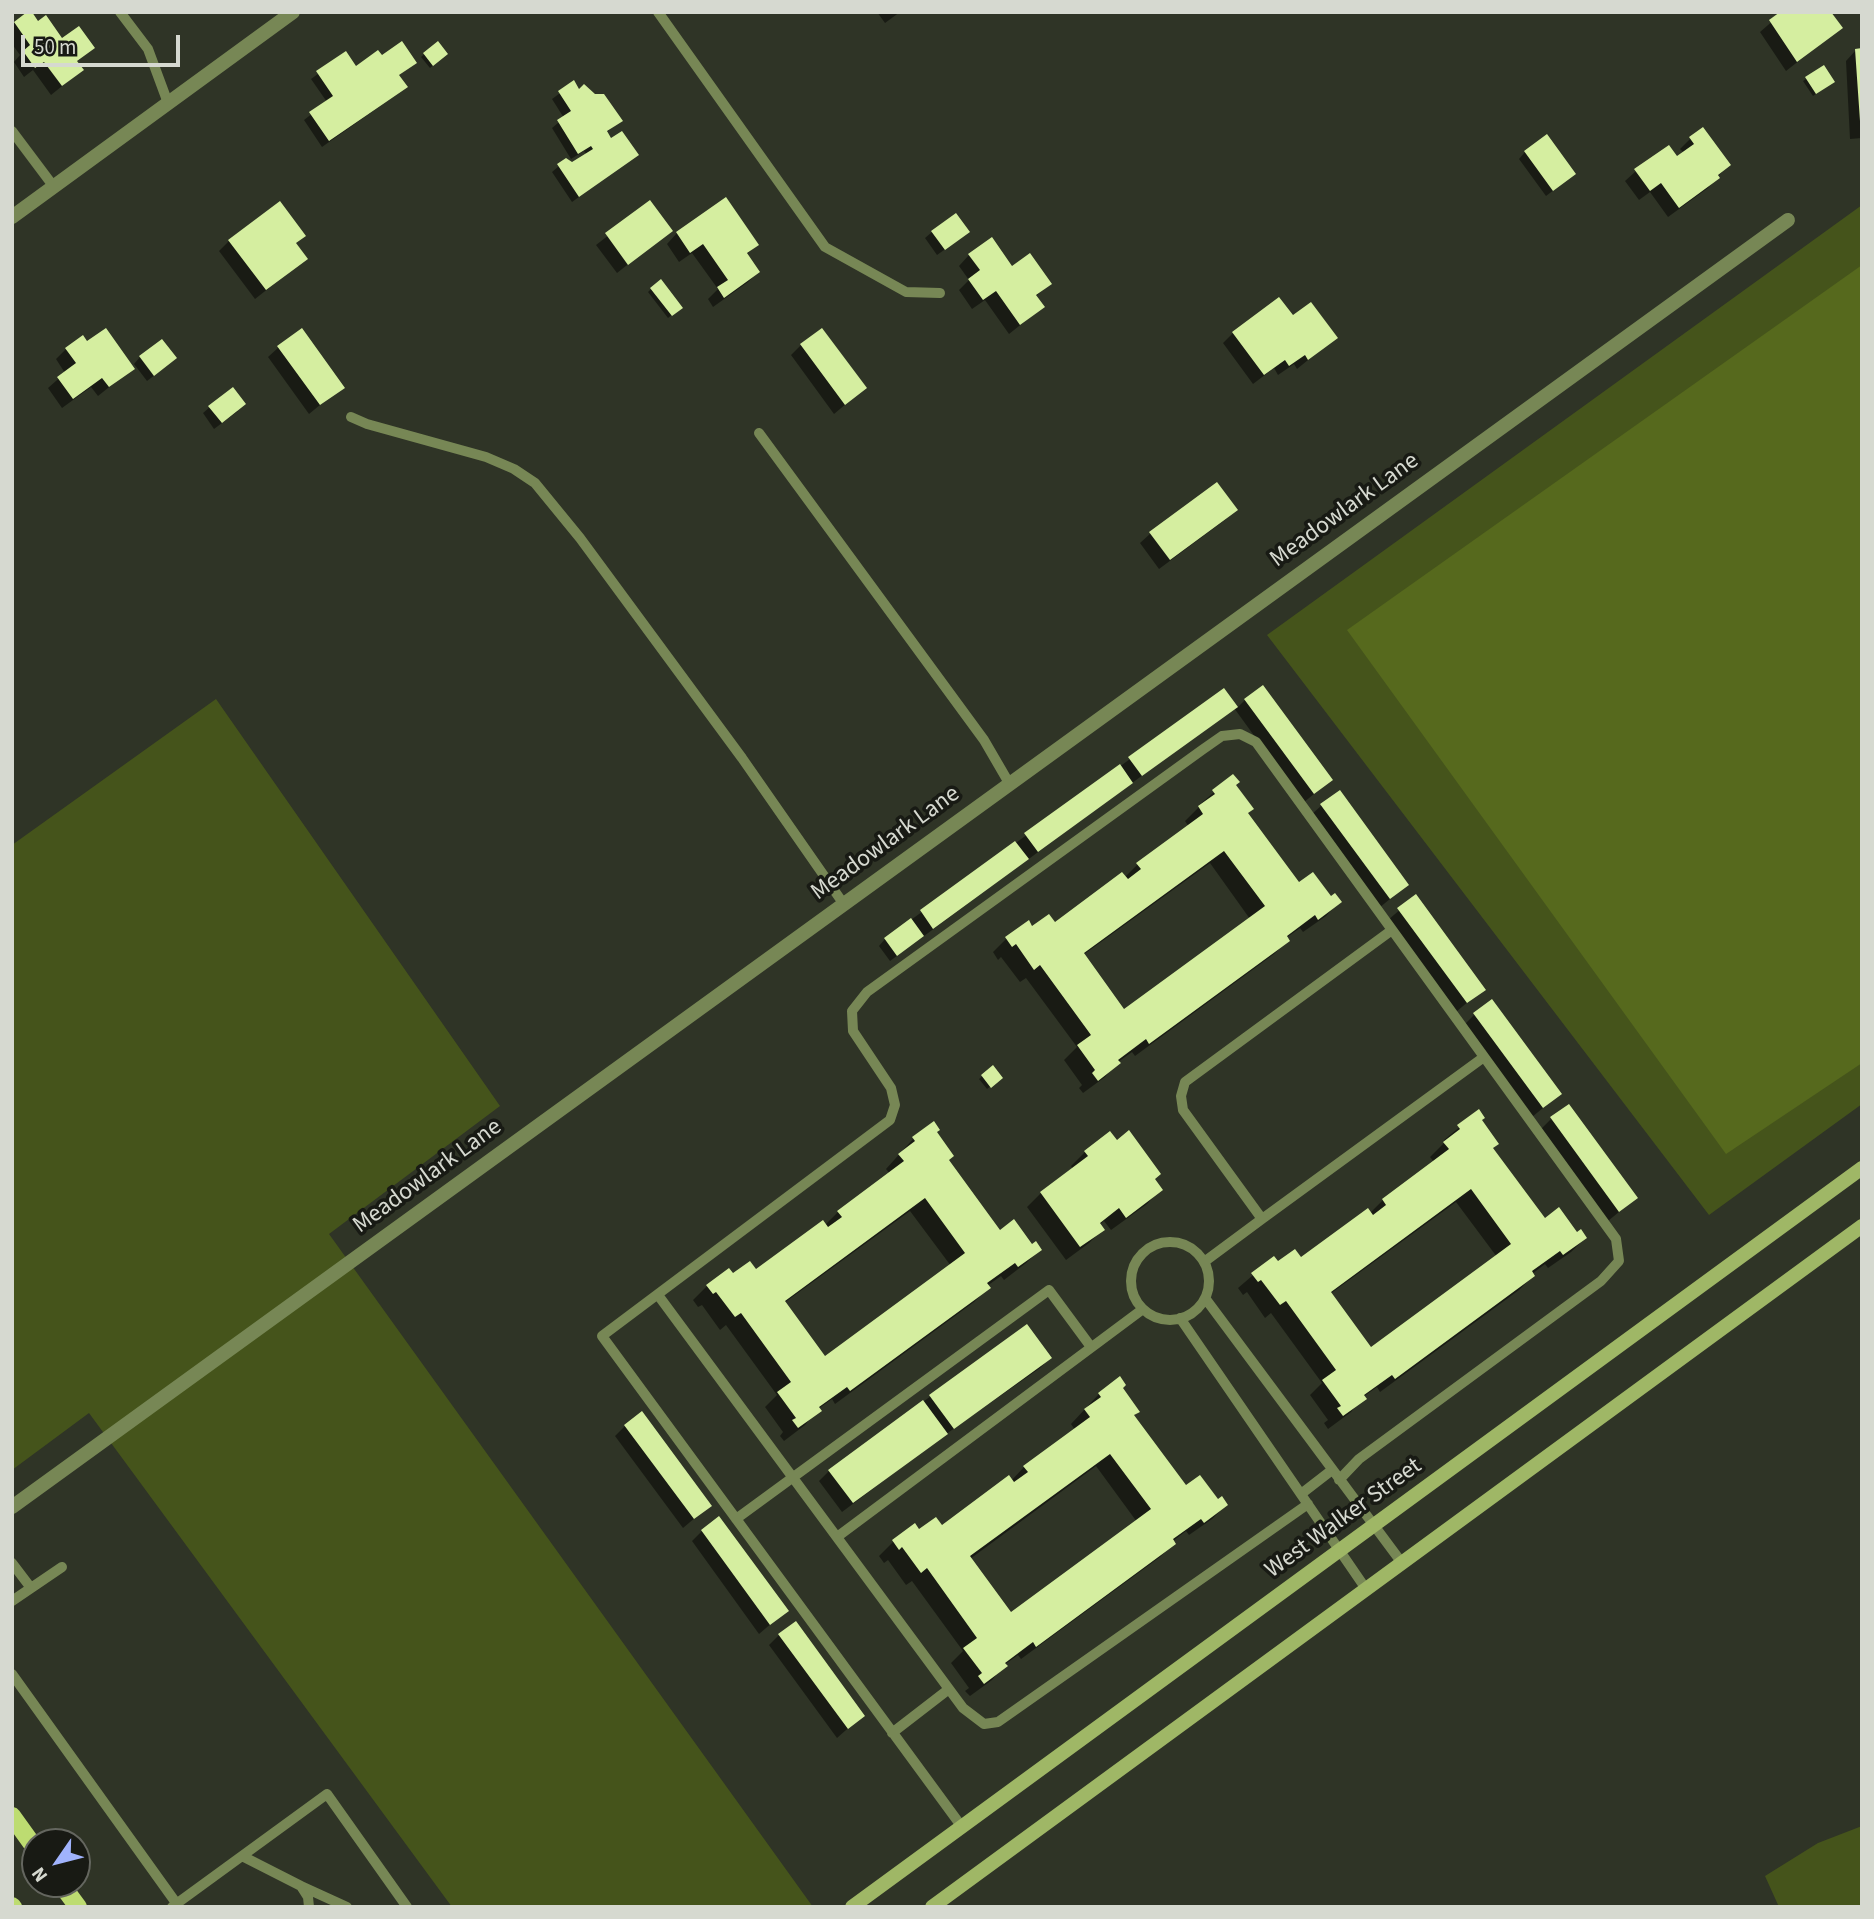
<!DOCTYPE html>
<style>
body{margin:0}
#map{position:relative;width:1874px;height:1919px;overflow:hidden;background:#2f3426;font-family:"Source Sans 3",sans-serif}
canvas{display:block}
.frame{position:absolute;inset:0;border:14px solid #d6d9d0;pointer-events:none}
.north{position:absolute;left:21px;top:1828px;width:70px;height:70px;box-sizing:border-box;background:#181a14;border:2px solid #64665f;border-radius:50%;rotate:235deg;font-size:19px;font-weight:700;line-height:28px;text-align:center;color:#d6d9d0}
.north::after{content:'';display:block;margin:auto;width:24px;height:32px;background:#a0b3fd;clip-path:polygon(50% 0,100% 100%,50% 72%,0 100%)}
.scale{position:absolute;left:21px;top:35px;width:159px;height:32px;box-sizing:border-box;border:4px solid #d6d9d0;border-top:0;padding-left:9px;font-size:21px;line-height:24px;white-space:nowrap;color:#d6d9d0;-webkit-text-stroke:5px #181a14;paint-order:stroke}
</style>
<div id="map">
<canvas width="1874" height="1919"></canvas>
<div class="frame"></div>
<div class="north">N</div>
<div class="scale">50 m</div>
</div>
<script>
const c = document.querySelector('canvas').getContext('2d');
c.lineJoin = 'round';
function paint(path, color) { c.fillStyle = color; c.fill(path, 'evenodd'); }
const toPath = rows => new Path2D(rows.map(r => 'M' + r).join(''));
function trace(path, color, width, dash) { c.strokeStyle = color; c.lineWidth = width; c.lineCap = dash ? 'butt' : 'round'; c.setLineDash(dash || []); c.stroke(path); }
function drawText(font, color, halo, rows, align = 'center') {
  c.font = font + ' "Source Sans 3",sans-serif'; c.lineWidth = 7; c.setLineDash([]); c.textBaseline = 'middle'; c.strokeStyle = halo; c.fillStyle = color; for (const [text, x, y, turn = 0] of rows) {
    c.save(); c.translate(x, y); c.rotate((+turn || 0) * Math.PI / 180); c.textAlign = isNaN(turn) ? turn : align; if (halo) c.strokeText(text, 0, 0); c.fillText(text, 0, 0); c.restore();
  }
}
const green = toPath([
 [1862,205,1862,1104,1709,1215,1267,635],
 [216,699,500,1106,329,1234,813,1907,452,1907,89,1413,12,1470,12,845],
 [1862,1826,1862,1907,1779,1907,1765,1876,1818,1843]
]);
const water = toPath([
 [1862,265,1862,1063,1726,1154,1347,630]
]);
const shadow = toPath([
 [29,12,38,23,62,40,92,48,76,62,82,70,51,95,33,70,24,77,14,62,20,55,12,44,12,25],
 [877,12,900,12,885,23],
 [1783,12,1841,28,1786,71,1760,32],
 [437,44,446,54,430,68,421,57],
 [1856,50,1862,50,1862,138,1850,139,1846,61],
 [345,54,355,68,381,58,415,63,398,76,399,93,322,147,304,120,327,102,311,79],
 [1824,67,1830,84,1813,96,1803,81],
 [574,83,579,92,620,120,606,133,611,141,637,155,572,202,552,172,566,160,572,165,587,155,584,151,571,159,552,128,564,118,552,99],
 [1691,138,1728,165,1708,188,1668,217,1650,192,1639,200,1625,181,1636,171,1677,158,1684,153,1680,149],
 [1525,152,1567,180,1546,196,1519,159],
 [650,203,670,231,617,273,596,245],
 [932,232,961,238,937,255,925,238],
 [677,233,757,245,746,255,758,272,748,282,713,307,708,299,718,289,692,253,679,262,667,244],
 [304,236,295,244,306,259,255,299,219,251,229,241],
 [969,255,1012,268,1050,284,1035,297,1043,307,1009,334,985,300,972,309,959,290,969,280,959,266],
 [651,289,678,310,668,318,648,292],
 [1292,318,1335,338,1297,369,1294,364,1278,375,1274,368,1253,384,1223,343,1233,333],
 [87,343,133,368,98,396,91,387,62,408,48,388,65,373,56,359,66,349],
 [801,345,865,388,834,414,791,355],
 [279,347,342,387,309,414,268,357],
 [140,357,168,365,147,381,134,364],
 [210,407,238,411,214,429,203,413],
 [1235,510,1225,520,1159,569,1140,543,1151,533],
 [1224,690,1237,708,1245,700,1331,780,1303,803,1234,708,890,961,879,946,885,939],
 [1233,776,1234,785,1246,813,1299,885,1339,902,1326,916,1303,932,1300,928,1286,938,1288,941,1274,954,1135,1056,1132,1052,1118,1062,1105,1077,1083,1093,1079,1088,1082,1085,1064,1060,1077,1047,1026,978,1020,982,1001,957,998,960,993,952,1006,939,1032,928,1055,924,1124,878,1138,864,1189,827,1185,821,1200,806,1199,805],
 [1210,863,1250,919,1124,1011,1083,955],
 [1322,805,1407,885,1379,908,1311,815],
 [1416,896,1483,989,1456,1012,1388,920],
 [1474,1015,1560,1094,1532,1117,1464,1025],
 [993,1067,1001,1078,987,1089,979,1079],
 [1479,1111,1480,1120,1492,1149,1544,1220,1585,1238,1571,1252,1548,1268,1545,1264,1532,1274,1533,1276,1519,1290,1380,1392,1377,1387,1363,1397,1351,1412,1328,1429,1324,1423,1328,1420,1310,1395,1322,1383,1271,1313,1265,1318,1247,1292,1243,1295,1238,1288,1273,1258,1278,1263,1300,1260,1370,1213,1383,1200,1434,1162,1430,1157,1445,1142,1444,1140],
 [1456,1202,1497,1257,1370,1349,1330,1294],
 [1551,1119,1636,1198,1608,1221,1541,1129],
 [935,1133,947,1161,999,1232,1040,1250,1026,1263,1004,1280,1001,1276,987,1286,988,1288,974,1302,835,1404,832,1399,818,1409,805,1425,784,1441,780,1436,783,1432,765,1407,777,1395,726,1325,720,1330,702,1305,698,1307,693,1300,707,1286,729,1270,733,1275,756,1272,825,1225,838,1212,890,1174,886,1169,913,1139],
 [910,1211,951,1266,824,1358,784,1303],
 [1085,1152,1153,1180,1160,1190,1147,1204,1111,1230,1104,1221,1099,1225,1103,1229,1089,1243,1066,1260,1027,1207,1041,1193,1073,1169,1071,1166],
 [1050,1358,1040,1368,942,1437,842,1512,819,1481,829,1471,931,1396],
 [1121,1388,1138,1411,1133,1416,1185,1488,1226,1505,1212,1519,1189,1535,1186,1531,1173,1541,1174,1543,1160,1557,1021,1659,1018,1655,1004,1665,992,1680,970,1696,965,1691,969,1688,951,1663,963,1651,912,1581,906,1585,888,1560,884,1563,879,1556,893,1542,915,1526,919,1531,941,1527,1011,1481,1024,1467,1075,1430,1071,1424,1099,1394],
 [1096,1466,1137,1522,1010,1614,970,1559],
 [625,1426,709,1506,683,1528,615,1436],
 [702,1531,786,1611,759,1634,692,1541],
 [779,1635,863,1715,837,1738,769,1645]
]);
const building = toPath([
 [27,12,32,12,38,21,46,15,62,38,79,26,95,48,77,61,84,70,62,86,44,62,35,68,23,51,30,45,14,22],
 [1780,12,1831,12,1843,28,1797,62,1769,20],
 [402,41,417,63,399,75,408,87,329,141,309,112,333,96,316,71,346,51,356,66,378,50,382,55],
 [438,41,448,54,433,66,423,53],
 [1862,48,1862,121,1860,121,1855,49],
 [1824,65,1835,82,1816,94,1805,77],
 [574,80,579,89,584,84,595,94,604,94,623,121,607,131,611,138,622,131,639,155,579,197,557,164,566,158,572,162,593,149,591,146,578,154,557,120,571,111,558,91],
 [1703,127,1731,165,1718,175,1720,178,1679,208,1661,183,1650,191,1634,169,1669,145,1677,156,1694,144,1689,137],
 [1547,134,1576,174,1553,191,1524,151],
 [726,197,759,245,747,253,760,272,724,298,717,287,728,280,703,244,690,253,676,232],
 [650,200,673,231,628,265,605,233],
 [280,201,306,236,296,243,308,259,266,290,228,240],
 [956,213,970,232,945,250,931,231],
 [992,237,1012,266,1030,253,1052,284,1036,295,1045,307,1020,325,996,291,983,300,968,279,980,270,968,254],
 [661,279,683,308,672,316,650,288],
 [1279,297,1293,315,1311,302,1338,338,1308,360,1305,355,1289,366,1285,360,1264,375,1232,332],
 [106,328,135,369,109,387,102,378,73,399,57,377,76,363,65,348,83,335,87,341],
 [302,328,345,388,320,405,277,346],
 [822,328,867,388,845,405,800,344],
 [162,339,177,358,154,376,139,356],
 [233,387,246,404,222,423,208,406],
 [1217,482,1238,510,1170,560,1149,532],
 [1263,685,1333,780,1314,794,1244,699],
 [1224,688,1238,707,1142,776,1128,757],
 [1120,764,1133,783,1038,852,1024,833],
 [1233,774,1240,782,1236,785,1254,809,1248,813,1299,882,1313,872,1331,896,1335,893,1342,902,1318,920,1315,915,1287,936,1290,941,1149,1044,1146,1039,1118,1060,1121,1063,1098,1081,1092,1073,1095,1070,1077,1045,1091,1035,1040,965,1034,970,1016,944,1012,947,1005,937,1029,920,1032,926,1049,914,1055,922,1122,872,1128,879,1141,869,1136,863,1203,814,1198,806,1215,794,1212,790],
 [1224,851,1265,906,1124,1009,1084,953],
 [1340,790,1409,885,1390,899,1320,804],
 [1015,841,1029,859,933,929,920,910],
 [1416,894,1486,990,1467,1003,1397,908],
 [911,918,924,936,897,956,884,938],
 [1492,999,1562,1094,1543,1108,1473,1013],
 [993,1065,1003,1078,991,1088,981,1075],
 [1569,1104,1638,1198,1619,1212,1550,1117],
 [1479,1109,1485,1118,1482,1120,1499,1144,1493,1148,1545,1218,1559,1207,1577,1232,1581,1229,1587,1238,1563,1255,1560,1251,1532,1271,1535,1276,1395,1379,1392,1375,1364,1395,1367,1399,1343,1416,1337,1408,1341,1406,1322,1380,1336,1370,1286,1301,1280,1305,1261,1280,1258,1282,1251,1273,1274,1256,1278,1261,1295,1249,1301,1257,1368,1208,1373,1215,1386,1205,1382,1199,1449,1149,1443,1142,1460,1129,1457,1125],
 [1471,1189,1511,1244,1371,1347,1331,1292],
 [934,1121,940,1130,937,1132,954,1156,949,1160,1000,1230,1014,1219,1032,1244,1036,1241,1042,1250,1018,1267,1015,1263,987,1283,991,1288,850,1391,847,1387,819,1407,822,1411,798,1428,792,1420,796,1418,777,1392,791,1382,741,1313,735,1317,716,1292,713,1294,706,1285,729,1268,733,1273,750,1261,756,1269,823,1220,828,1227,842,1217,837,1211,904,1161,898,1154,915,1141,912,1137],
 [925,1198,965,1253,825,1356,785,1301],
 [1129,1130,1161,1174,1155,1179,1163,1190,1126,1218,1119,1208,1100,1223,1105,1230,1080,1247,1040,1192,1088,1156,1084,1151,1110,1131,1117,1140],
 [1027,1324,1052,1358,954,1429,929,1395],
 [1120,1376,1126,1385,1123,1388,1140,1412,1134,1415,1186,1485,1200,1475,1218,1499,1222,1496,1228,1505,1204,1523,1201,1519,1173,1539,1176,1544,1036,1647,1033,1642,1005,1663,1008,1666,984,1684,978,1676,982,1673,963,1648,977,1638,927,1568,921,1573,902,1547,899,1550,892,1540,915,1523,919,1529,936,1517,942,1525,1009,1475,1014,1482,1028,1472,1023,1466,1090,1417,1084,1409,1101,1397,1098,1393],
 [1110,1454,1151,1509,1011,1612,970,1556],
 [923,1400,948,1434,853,1503,828,1470],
 [642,1411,712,1506,694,1519,624,1425],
 [719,1516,789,1611,770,1625,701,1530],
 [796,1621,865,1716,848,1729,778,1634]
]);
const lane = toPath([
 [120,12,148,49,168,103],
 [658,12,825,247,906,292,940,293],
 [12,131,54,187],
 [351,417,367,424,486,457,514,469,535,483,580,538,742,758,843,903],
 [759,433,984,740,1009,783],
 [1262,1219,1484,1057],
 '1131 1281a39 39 0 1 1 78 0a39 39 0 1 1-78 0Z',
 [1204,1262,1262,1219,1183,1110,1181,1096,1185,1082,1392,930],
 [658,1295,963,1708,984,1724,998,1722,1308,1504],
 [1205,1298,1402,1563],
 [1180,1318,1366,1589],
 [1301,1494,1332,1470],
 [736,1519,1049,1290,1091,1347],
 [837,1537,1143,1309],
 [12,1563,31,1588],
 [12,1601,62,1567],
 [12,1674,179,1907],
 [892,1733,949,1689],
 [962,1827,602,1336,890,1120,895,1105,891,1088,853,1031,852,1011,867,992,1202,750,1222,736,1240,734,1256,742,1616,1239,1619,1261,1601,1281,1359,1459,1339,1480],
 [242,1856,301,1886,308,1897,309,1907],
 [301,1886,347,1907],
 [172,1907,327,1794,407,1907]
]);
const street = toPath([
 [12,217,293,12],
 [12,1507,1788,220]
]);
const secondary = toPath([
 [852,1907,1862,1168],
 [932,1907,1862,1226]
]);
const primary = toPath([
 [12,1816,35,1848],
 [61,1884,78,1907],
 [12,1906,13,1907]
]);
const streetNames = [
 ["Meadowlark Lane",1345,511,-36],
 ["Meadowlark Lane",886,844,-36],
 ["Meadowlark Lane",428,1177,-36],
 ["West Walker Street",1344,1519,-36]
];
paint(green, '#45541b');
paint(water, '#56691d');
paint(shadow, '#0007');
paint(building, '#d5eea0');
trace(lane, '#778755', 10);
trace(street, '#778755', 14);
trace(secondary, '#9fb766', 14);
trace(primary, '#bddc71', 18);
drawText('24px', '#d6d9d0', '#181a14', streetNames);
</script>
